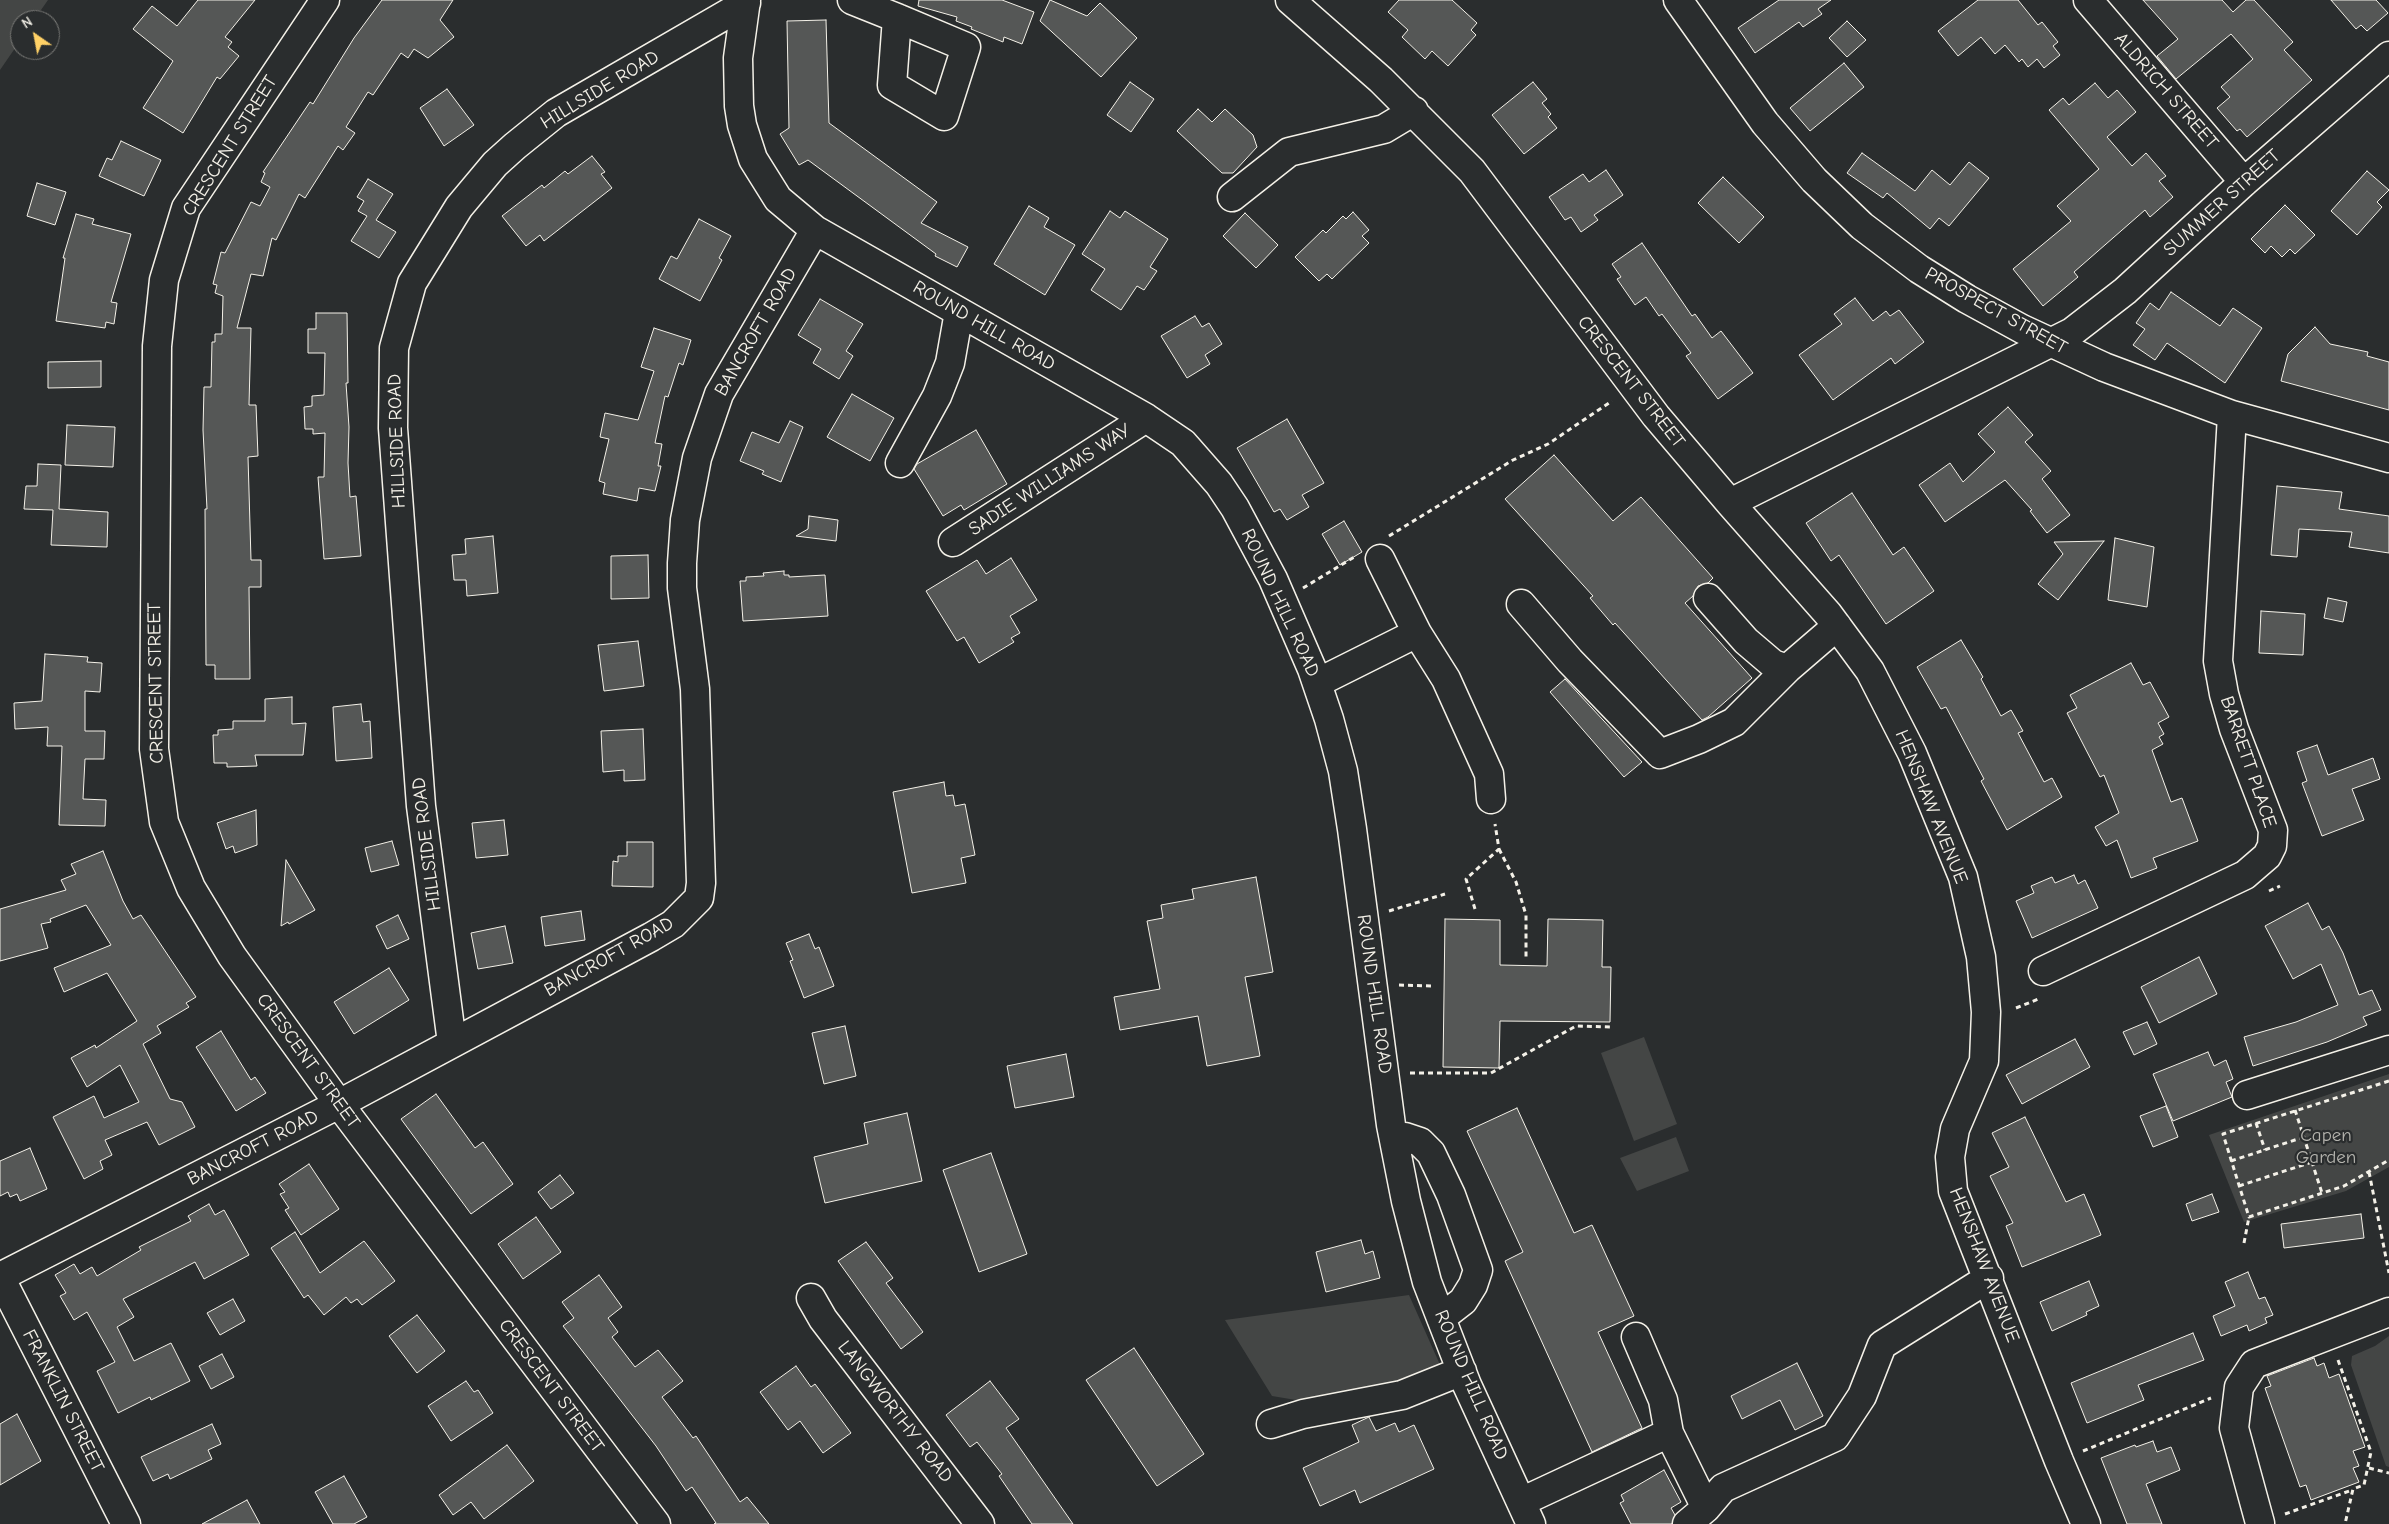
<!DOCTYPE html>
<style>
body{margin:0}
#map{position:relative;width:2389px;height:1524px;overflow:hidden;background:#2a2d2e;font-family:"Comic Neue",sans-serif}
canvas{display:block}
.north{position:absolute;left:10px;top:10px;width:50px;height:50px;box-sizing:border-box;background:#2a2d2e;border:1px solid #7b7b78;border-radius:50%;rotate:327deg;font-size:14px;font-weight:700;line-height:20px;text-align:center;color:#f4f1e8}
.north::after{content:'';display:block;margin:auto;width:18px;height:22px;background:#ffd166;clip-path:polygon(50% 0,100% 100%,50% 72%,0 100%)}
</style>
<div id="map">
<canvas width="2389" height="1524"></canvas>
<div class="north">N</div>
</div>
<script>
const c = document.querySelector('canvas').getContext('2d');
c.lineJoin = 'round';
function paint(path, color) { c.fillStyle = color; c.fill(path, 'evenodd'); }
const toPath = rows => new Path2D(rows.map(r => 'M' + r).join(''));
function trace(path, color, width, dash) { c.strokeStyle = color; c.lineWidth = width; c.lineCap = dash ? 'butt' : 'round'; c.setLineDash(dash || []); c.stroke(path); }
function drawText(font, color, halo, rows, align = 'center') {
  c.font = font + ' "Comic Neue",sans-serif'; c.lineWidth = 4.5; c.setLineDash([]); c.textBaseline = 'middle'; c.strokeStyle = halo; c.fillStyle = color; for (const [text, x, y, turn = 0] of rows) {
    c.save(); c.translate(x, y); c.rotate((+turn || 0) * Math.PI / 180); c.textAlign = isNaN(turn) ? turn : align; if (halo) c.strokeText(text, 0, 0); c.fillText(text, 0, 0); c.restore();
  }
}
const green = toPath([
 [0,0,48,0,34,20,20,20,20,41,0,70],
 [1644,1037,1677,1124,1634,1141,1601,1053],
 [2389,1074,2389,1167,2346,1191,2244,1222,2209,1135],
 [1676,1137,1689,1171,1637,1191,1620,1158],
 [1409,1295,1445,1376,1308,1402,1272,1396,1225,1320],
 [2389,1336,2389,1467,2386,1466,2351,1365,2352,1356,2375,1346]
]);
const building = toPath([
 [198,0,255,0,225,37,232,42,228,47,239,56,220,79,217,77,183,133,143,108,173,61,133,29,152,6,177,26,198,0],
 [382,0,453,0,440,20,454,37,428,58,414,49,408,58,401,53,373,95,368,92,346,127,355,133,343,150,338,146,305,198,299,194,276,240,272,238,263,276,251,274,237,328,251,328,249,405,256,405,258,456,248,457,251,560,261,560,261,587,249,587,250,679,215,679,215,665,206,665,205,509,207,509,203,430,204,387,211,387,212,342,215,342,215,334,222,334,223,296,215,293,217,285,213,284,221,252,225,253,251,202,260,206,270,187,261,182,265,173,263,172,310,102,313,104,354,38,382,0],
 [919,0,1002,0,1034,12,1022,44,1004,37,1003,42,971,29,972,27,956,21,957,17,918,6,919,0],
 [1050,0,1087,16,1100,3,1137,38,1101,77,1040,21,1050,0],
 [1399,0,1452,0,1477,23,1471,30,1476,35,1448,66,1432,51,1425,59,1402,37,1408,30,1388,12,1399,0],
 [1779,0,1831,0,1818,9,1822,14,1803,27,1799,22,1755,53,1738,28,1779,0],
 [1978,0,2018,0,2038,25,2042,22,2058,42,2053,46,2060,55,2044,68,2037,59,2028,67,2022,59,2019,62,2005,45,1995,54,1981,37,1958,56,1938,31,1978,0],
 [2143,0,2222,0,2233,12,2246,0,2254,0,2293,42,2284,50,2312,80,2247,137,2240,129,2237,131,2217,108,2230,97,2221,87,2253,59,2231,34,2176,79,2157,56,2178,39,2143,0],
 [2331,0,2376,0,2388,13,2367,31,2361,25,2356,29,2331,0],
 [826,20,829,123,937,202,921,223,968,247,957,267,935,256,936,254,808,160,799,165,780,134,789,128,787,21,826,20],
 [1847,21,1866,40,1847,57,1829,38,1847,21],
 [1844,63,1864,87,1810,131,1790,108,1844,63],
 [1130,82,1154,99,1131,132,1107,115,1130,82],
 [1533,82,1547,99,1542,103,1551,114,1548,117,1557,128,1524,154,1492,115,1533,82],
 [2095,83,2108,98,2117,90,2136,112,2107,137,2132,166,2146,153,2166,176,2159,181,2173,197,2150,217,2145,210,2074,272,2078,277,2043,306,2013,269,2071,221,2057,206,2099,169,2049,110,2063,98,2069,105,2095,83],
 [447,89,474,125,444,146,420,108,447,89],
 [1198,109,1212,122,1225,109,1253,135,1257,147,1233,173,1222,173,1177,131,1198,109],
 [121,141,161,160,144,196,99,176,107,158,112,160,121,141],
 [1862,153,1915,191,1932,170,1950,185,1969,162,1989,178,1949,226,1939,218,1930,229,1887,193,1883,198,1847,173,1862,153],
 [592,156,605,172,601,174,612,188,544,241,540,235,526,246,502,216,542,185,544,188,565,171,568,174,592,156],
 [1606,170,1623,195,1594,215,1598,220,1581,232,1571,217,1565,220,1549,197,1583,174,1589,182,1606,170],
 [2367,171,2389,190,2377,202,2382,207,2357,235,2331,211,2367,171],
 [1723,177,1764,217,1739,243,1698,203,1723,177],
 [368,179,393,194,376,220,396,232,379,258,351,241,367,216,358,211,364,201,357,197,368,179],
 [37,183,66,192,55,225,27,216,37,183],
 [2285,205,2315,235,2295,254,2290,249,2282,257,2271,246,2265,253,2251,239,2285,205],
 [1029,206,1049,218,1044,227,1075,245,1045,295,994,264,1029,206],
 [1110,211,1120,218,1125,211,1168,239,1150,267,1157,271,1144,290,1137,286,1121,310,1091,290,1105,269,1082,254,1110,211],
 [1353,212,1369,230,1362,236,1369,243,1332,279,1327,274,1319,281,1295,257,1323,230,1326,233,1343,216,1346,219,1353,212],
 [1245,213,1278,245,1256,268,1223,236,1245,213],
 [76,214,94,219,92,224,131,234,111,302,117,303,114,324,106,322,105,328,56,321,65,258,63,258,76,214],
 [699,219,731,236,719,258,722,260,700,301,659,279,671,256,677,259,699,219],
 [1642,243,1692,316,1695,314,1712,338,1721,331,1753,373,1718,399,1686,356,1691,353,1662,314,1659,316,1646,297,1635,305,1617,279,1621,277,1612,264,1642,243],
 [2171,292,2220,326,2233,308,2262,328,2225,383,2167,343,2155,360,2133,345,2145,329,2136,323,2150,303,2159,310,2171,292],
 [1855,298,1873,321,1886,311,1890,316,1899,310,1924,342,1895,364,1891,358,1833,400,1799,355,1842,324,1834,314,1855,298],
 [820,299,863,324,846,351,853,356,839,379,813,363,821,349,798,335,820,299],
 [316,313,347,313,348,383,346,383,349,427,348,463,350,497,356,496,361,556,324,559,318,477,324,477,325,433,313,434,313,429,305,429,304,407,312,406,312,396,324,395,325,353,308,353,308,329,316,329,316,313],
 [1195,316,1202,327,1209,323,1222,344,1205,355,1210,364,1187,378,1161,336,1195,316],
 [2315,327,2330,344,2368,352,2367,356,2389,362,2389,410,2281,381,2288,354,2315,327],
 [654,328,691,340,683,365,679,363,668,397,665,396,655,443,662,444,658,466,661,466,655,491,639,488,637,501,603,494,605,483,599,481,609,439,600,437,605,413,638,420,654,371,641,367,654,328],
 [101,361,101,387,48,388,48,362,101,361],
 [852,394,894,418,870,461,827,437,852,394],
 [2008,407,2033,435,2025,442,2051,471,2042,479,2070,515,2047,533,2030,511,2032,510,2005,480,1945,522,1919,485,1950,463,1963,482,1995,452,1978,434,2008,407],
 [1287,419,1324,483,1302,495,1309,507,1287,520,1280,509,1274,512,1237,448,1287,419],
 [790,421,803,427,781,482,762,474,764,471,740,461,752,432,779,443,790,421],
 [67,425,115,427,113,467,65,465,67,425],
 [976,430,1007,484,964,510,961,505,943,516,914,469,917,464,976,430],
 [1554,455,1613,521,1641,497,1713,578,1708,583,1698,586,1693,596,1685,603,1752,678,1708,717,1702,720,1615,623,1613,625,1590,598,1593,596,1505,499,1554,455],
 [38,464,61,465,59,509,108,512,107,547,51,545,53,510,24,509,26,486,37,486,38,464],
 [2277,486,2342,492,2339,509,2389,516,2389,553,2349,547,2352,532,2299,529,2297,557,2271,555,2277,486],
 [1852,493,1893,555,1904,547,1934,591,1886,624,1839,555,1831,561,1806,523,1852,493],
 [809,516,838,520,836,541,796,536,808,529,809,516],
 [1344,521,1362,552,1340,565,1322,534,1344,521],
 [493,536,498,593,467,596,466,580,454,580,452,555,466,554,465,539,493,536],
 [2115,538,2154,547,2147,607,2108,600,2115,538],
 [2104,541,2058,600,2038,584,2063,554,2054,542,2104,541],
 [648,555,649,598,611,599,611,556,648,555],
 [1011,558,1037,600,1010,616,1020,633,1011,638,1014,642,979,663,964,637,957,641,926,591,977,560,986,574,1011,558],
 [784,571,784,575,789,575,789,577,825,575,828,616,743,621,740,581,746,581,746,577,764,576,763,573,784,571],
 [2328,598,2347,602,2343,622,2324,618,2328,598],
 [2261,611,2305,614,2303,655,2259,653,2261,611],
 [1961,640,1983,677,1981,679,2001,716,2011,710,2023,731,2018,733,2044,782,2052,778,2062,797,2007,830,1981,781,1984,779,1946,707,1941,709,1917,667,1961,640],
 [638,641,644,686,604,691,598,645,638,641],
 [45,654,88,657,87,662,102,663,100,692,85,691,85,731,105,731,104,759,85,759,83,799,106,800,105,826,59,825,62,746,47,746,48,727,15,729,14,703,42,701,45,654],
 [2131,663,2143,685,2150,682,2169,717,2158,723,2164,734,2159,737,2163,744,2152,750,2171,802,2182,798,2198,841,2153,858,2157,868,2131,878,2117,840,2106,846,2095,827,2119,813,2104,775,2100,777,2067,713,2077,708,2070,695,2131,663],
 [1565,679,1642,762,1624,777,1550,692,1565,679],
 [292,697,292,724,306,723,303,755,255,755,257,766,227,767,227,763,214,763,213,735,218,735,218,730,233,729,233,721,265,721,265,699,292,697],
 [361,704,363,722,370,721,372,758,336,761,333,707,361,704],
 [643,729,645,780,624,781,624,770,603,772,601,731,643,729],
 [2317,745,2328,775,2373,758,2380,779,2352,789,2364,820,2322,836,2302,783,2307,781,2297,752,2317,745],
 [944,782,946,796,953,795,955,806,965,804,975,855,961,858,966,883,912,893,893,792,944,782],
 [256,810,257,845,235,853,233,846,226,849,217,823,256,810],
 [504,820,508,855,476,858,472,823,504,820],
 [392,841,399,865,371,872,365,848,392,841],
 [627,842,653,842,653,887,612,886,613,861,618,862,618,856,627,856,627,842],
 [103,851,123,901,133,919,141,915,196,997,186,1003,189,1007,157,1026,161,1033,143,1044,170,1099,182,1102,195,1127,159,1145,147,1122,105,1140,112,1155,100,1161,103,1169,84,1179,53,1117,94,1096,104,1118,139,1102,120,1065,87,1087,71,1058,95,1045,96,1048,137,1021,107,973,64,992,54,968,111,945,86,905,50,919,51,922,41,924,48,948,0,961,0,909,66,890,61,880,76,874,71,864,103,851],
 [286,860,315,910,289,924,288,922,281,926,286,860],
 [2074,875,2078,884,2085,880,2098,908,2032,938,2016,901,2034,893,2031,886,2052,877,2055,883,2074,875],
 [1256,877,1273,972,1245,977,1260,1056,1207,1066,1198,1016,1120,1030,1114,997,1160,989,1147,921,1163,918,1161,905,1194,899,1192,889,1256,877],
 [2308,903,2322,930,2329,926,2343,953,2359,995,2372,990,2381,1010,2363,1017,2367,1025,2327,1042,2253,1066,2244,1037,2296,1022,2338,1005,2321,964,2293,979,2265,926,2308,903],
 [581,911,585,940,545,946,541,917,581,911],
 [398,915,409,939,387,949,376,926,398,915],
 [1445,919,1500,920,1500,965,1547,966,1548,919,1603,920,1602,967,1611,967,1610,1022,1500,1021,1499,1068,1443,1067,1445,919],
 [505,926,513,963,478,969,471,933,505,926],
 [809,934,815,949,819,947,834,986,804,998,790,961,793,960,786,943,809,934],
 [2199,957,2217,994,2159,1023,2141,987,2199,957],
 [389,968,409,1000,354,1034,334,1002,389,968],
 [2147,1022,2157,1044,2134,1055,2123,1032,2147,1022],
 [845,1026,856,1076,824,1084,812,1033,845,1026],
 [221,1031,251,1080,255,1077,266,1093,236,1111,196,1047,221,1031],
 [2075,1039,2090,1067,2022,1104,2006,1075,2075,1039],
 [2208,1052,2214,1066,2226,1060,2233,1079,2226,1082,2232,1097,2173,1121,2153,1074,2208,1052],
 [1066,1054,1074,1097,1015,1108,1007,1066,1066,1054],
 [436,1094,475,1148,483,1142,513,1184,471,1214,401,1119,436,1094],
 [2166,1106,2178,1137,2153,1147,2140,1116,2166,1106],
 [1517,1108,1574,1233,1592,1225,1634,1316,1598,1332,1642,1428,1592,1452,1505,1261,1523,1252,1467,1131,1517,1108],
 [907,1113,922,1181,825,1203,814,1157,868,1144,864,1123,907,1113],
 [2025,1117,2066,1202,2084,1194,2101,1235,2022,1267,2006,1226,2013,1223,1990,1176,2009,1167,1992,1133,2025,1117],
 [30,1148,47,1189,20,1201,17,1194,10,1197,8,1192,0,1196,0,1161,30,1148],
 [991,1153,1027,1254,979,1272,943,1170,991,1153],
 [309,1164,339,1209,301,1235,285,1210,289,1208,280,1194,285,1192,279,1184,309,1164],
 [560,1175,574,1193,551,1209,538,1192,560,1175],
 [2212,1194,2219,1212,2192,1221,2186,1204,2212,1194],
 [209,1204,215,1215,224,1210,249,1255,204,1279,195,1262,123,1299,134,1317,117,1327,134,1361,171,1343,190,1381,151,1400,150,1397,118,1413,97,1371,115,1362,87,1312,74,1320,60,1296,66,1293,55,1275,74,1264,80,1274,92,1267,97,1276,141,1250,139,1247,191,1221,188,1216,209,1204],
 [2361,1214,2364,1238,2284,1248,2281,1224,2361,1214],
 [536,1217,561,1252,523,1279,498,1244,536,1217],
 [295,1232,320,1273,364,1241,395,1281,362,1305,357,1299,351,1303,346,1297,324,1315,308,1295,304,1298,271,1248,295,1232],
 [1361,1240,1365,1254,1373,1251,1380,1278,1326,1292,1316,1252,1361,1240],
 [866,1242,893,1278,886,1283,923,1332,901,1349,838,1261,866,1242],
 [2248,1272,2259,1299,2265,1297,2273,1315,2265,1318,2267,1323,2249,1331,2247,1325,2221,1336,2213,1316,2235,1306,2225,1282,2248,1272],
 [599,1275,622,1307,608,1318,618,1332,612,1337,635,1367,658,1350,683,1381,662,1397,693,1438,696,1436,740,1502,747,1497,769,1524,714,1524,716,1523,692,1487,686,1491,656,1446,563,1326,574,1318,562,1302,599,1275],
 [2089,1281,2099,1306,2086,1312,2087,1315,2052,1331,2040,1302,2089,1281],
 [233,1299,245,1321,220,1335,207,1313,233,1299],
 [417,1315,445,1351,417,1373,389,1336,417,1315],
 [2193,1333,2204,1360,2138,1385,2144,1400,2087,1423,2071,1383,2193,1333],
 [1134,1348,1204,1454,1157,1486,1086,1380,1134,1348],
 [222,1354,234,1377,211,1389,199,1366,222,1354],
 [2314,1358,2317,1366,2324,1363,2329,1378,2339,1374,2365,1447,2353,1451,2359,1466,2353,1468,2359,1482,2311,1500,2306,1485,2300,1487,2265,1388,2271,1386,2267,1376,2314,1358],
 [1797,1363,1823,1416,1795,1430,1780,1400,1742,1419,1731,1396,1797,1363],
 [796,1366,811,1387,815,1384,851,1433,823,1453,800,1421,788,1430,760,1392,796,1366],
 [466,1381,474,1392,478,1390,493,1413,451,1441,428,1406,466,1381],
 [990,1381,1019,1419,1006,1428,1073,1524,1032,1524,999,1476,1002,1474,977,1442,970,1447,946,1415,990,1381],
 [17,1414,41,1461,0,1485,0,1424,17,1414],
 [1369,1417,1376,1431,1395,1423,1399,1432,1414,1425,1434,1469,1360,1503,1355,1490,1320,1506,1303,1468,1359,1442,1352,1425,1369,1417],
 [212,1424,221,1444,208,1450,212,1459,170,1479,168,1474,153,1481,141,1457,212,1424],
 [2153,1441,2157,1452,2171,1447,2180,1470,2146,1484,2162,1524,2127,1524,2101,1458,2135,1445,2136,1447,2153,1441],
 [507,1445,534,1481,484,1519,471,1502,453,1515,439,1495,507,1445],
 [1664,1470,1681,1502,1671,1508,1675,1515,1672,1524,1631,1524,1620,1503,1624,1501,1621,1495,1664,1470],
 [344,1476,367,1517,354,1524,333,1524,315,1492,344,1476],
 [247,1500,260,1524,202,1524,247,1500]
]);
const path = toPath([
 [1389,536,1513,460,1548,444,1612,401],
 [1303,588,1356,556],
 [1499,849,1516,882,1526,915,1526,957],
 [2269,891,2280,886],
 [1475,909,1466,879,1499,849,1495,824],
 [1389,911,1445,894],
 [1399,985,1433,986],
 [2016,1008,2041,998],
 [1410,1073,1491,1073,1576,1026,1612,1027],
 [2389,1081,2223,1134,2249,1217,2344,1186,2389,1160],
 [2295,1110,2322,1193],
 [2256,1123,2265,1150],
 [2231,1161,2304,1137],
 [2369,1172,2389,1273],
 [2239,1186,2312,1162],
 [2244,1243,2249,1217],
 [2338,1360,2371,1452,2364,1485,2353,1489,2345,1524],
 [2083,1451,2211,1398],
 [2369,1468,2389,1473],
 [2285,1514,2352,1490]
]);
const minor = toPath([
 [325,0,186,208,164,280,157,346,154,749,164,822,191,888,232,956,339,1104,656,1524],
 [746,0,738,58,739,106,742,125,753,159,778,199,815,230,1146,418,1183,443,1219,484,1235,508,1273,579,1312,669,1329,719,1343,771,1352,829,1391,1125,1406,1201,1427,1282,1467,1385,1531,1524],
 [852,0,897,18,966,47,944,116,892,85,897,18],
 [1290,0,1381,80,1472,171,1656,416,1730,503,2072,332,2125,291,2244,182,2389,56],
 [1678,0,1765,123,1814,180,1862,226,1919,269,1967,299,2022,329,2104,367,2232,415,2389,458],
 [2088,0,2244,182],
 [1232,197,1289,152,1384,129,1414,111],
 [900,463,937,396,950,363,959,312],
 [1730,503,1828,614,1870,671,1912,753,1963,877,1981,957,1986,1012,1984,1061,1955,1129,1950,1157,1953,1191,2059,1461,2086,1524],
 [953,542,1146,418],
 [1380,559,1417,633],
 [1708,598,1746,641,1773,664,1787,669,1837,626],
 [1521,604,1570,661,1660,754,1699,739,1734,722,1787,669],
 [1317,683,1417,633,1446,679,1489,774,1491,799],
 [2043,971,2245,875,2267,856,2272,846,2273,830,2234,729,2224,694,2218,661,2232,415],
 [452,1043,421,806,393,428,394,348,412,283,459,207,495,164,515,146,556,113,746,3],
 [2247,1095,2389,1050],
 [1394,1137,1405,1137,1420,1142,1431,1153,1451,1195,1478,1270,1473,1285,1463,1301,1441,1318],
 [0,1277,339,1104,651,937,673,924,699,898,701,883,695,689,682,588,682,563,685,520,697,458,719,394,815,230],
 [0,1277,126,1524],
 [811,1298,823,1319,980,1524],
 [1636,1337,1663,1400,1669,1433,1706,1508],
 [1271,1424,1303,1414,1402,1395,1462,1371],
 [1521,1502,1669,1433],
 [2260,1523,2234,1428,2239,1387,2254,1364,2389,1312],
 [1687,1524,1706,1508,1723,1488,1835,1437,1862,1396,1882,1345,1989,1278]
]);
const streetNames = [
 ["HILLSIDE ROAD",600,90,-31],
 ["ALDRICH STREET",2166,91,49],
 ["CRESCENT STREET",230,146,-58],
 ["SUMMER STREET",2222,203,-42],
 ["PROSPECT STREET",1996,311,29],
 ["ROUND HILL ROAD",984,326,30],
 ["BANCROFT ROAD",756,332,-60],
 ["CRESCENT STREET",1631,382,52],
 ["HILLSIDE ROAD",397,441,-92],
 ["SADIE WILLIAMS WAY",1050,480,-33],
 ["ROUND HILL ROAD",1280,603,65],
 ["CRESCENT STREET",156,683,-91],
 ["BARRETT PLACE",2248,762,71],
 ["HENSHAW AVENUE",1931,807,68],
 ["HILLSIDE ROAD",427,844,-97],
 ["BANCROFT ROAD",609,957,-29],
 ["ROUND HILL ROAD",1374,994,82],
 ["CRESCENT STREET",308,1061,54],
 ["BANCROFT ROAD",253,1148,-27],
 ["HENSHAW AVENUE",1984,1265,69],
 ["ROUND HILL ROAD",1471,1385,67],
 ["CRESCENT STREET",551,1386,53],
 ["FRANKLIN STREET",63,1401,63],
 ["LANGWORTHY ROAD",895,1412,52]
];
const parkNames = [
 ["Capen",2326,1136],
 ["Garden",2326,1158]
];
paint(green, '#444645');
paint(building, '#555756');
trace(building, '#f4f1e8', 1);
trace(minor, '#f4f1e8', 31);
trace(path, '#f4f1e8', 3, [5, 4]);
trace(minor, '#2a2d2e', 28);
drawText('19px', '#f4f1e8', '#2a2d2e', streetNames);
drawText('19px', '#b6b5af', '#2a2d2e', parkNames);
</script>
